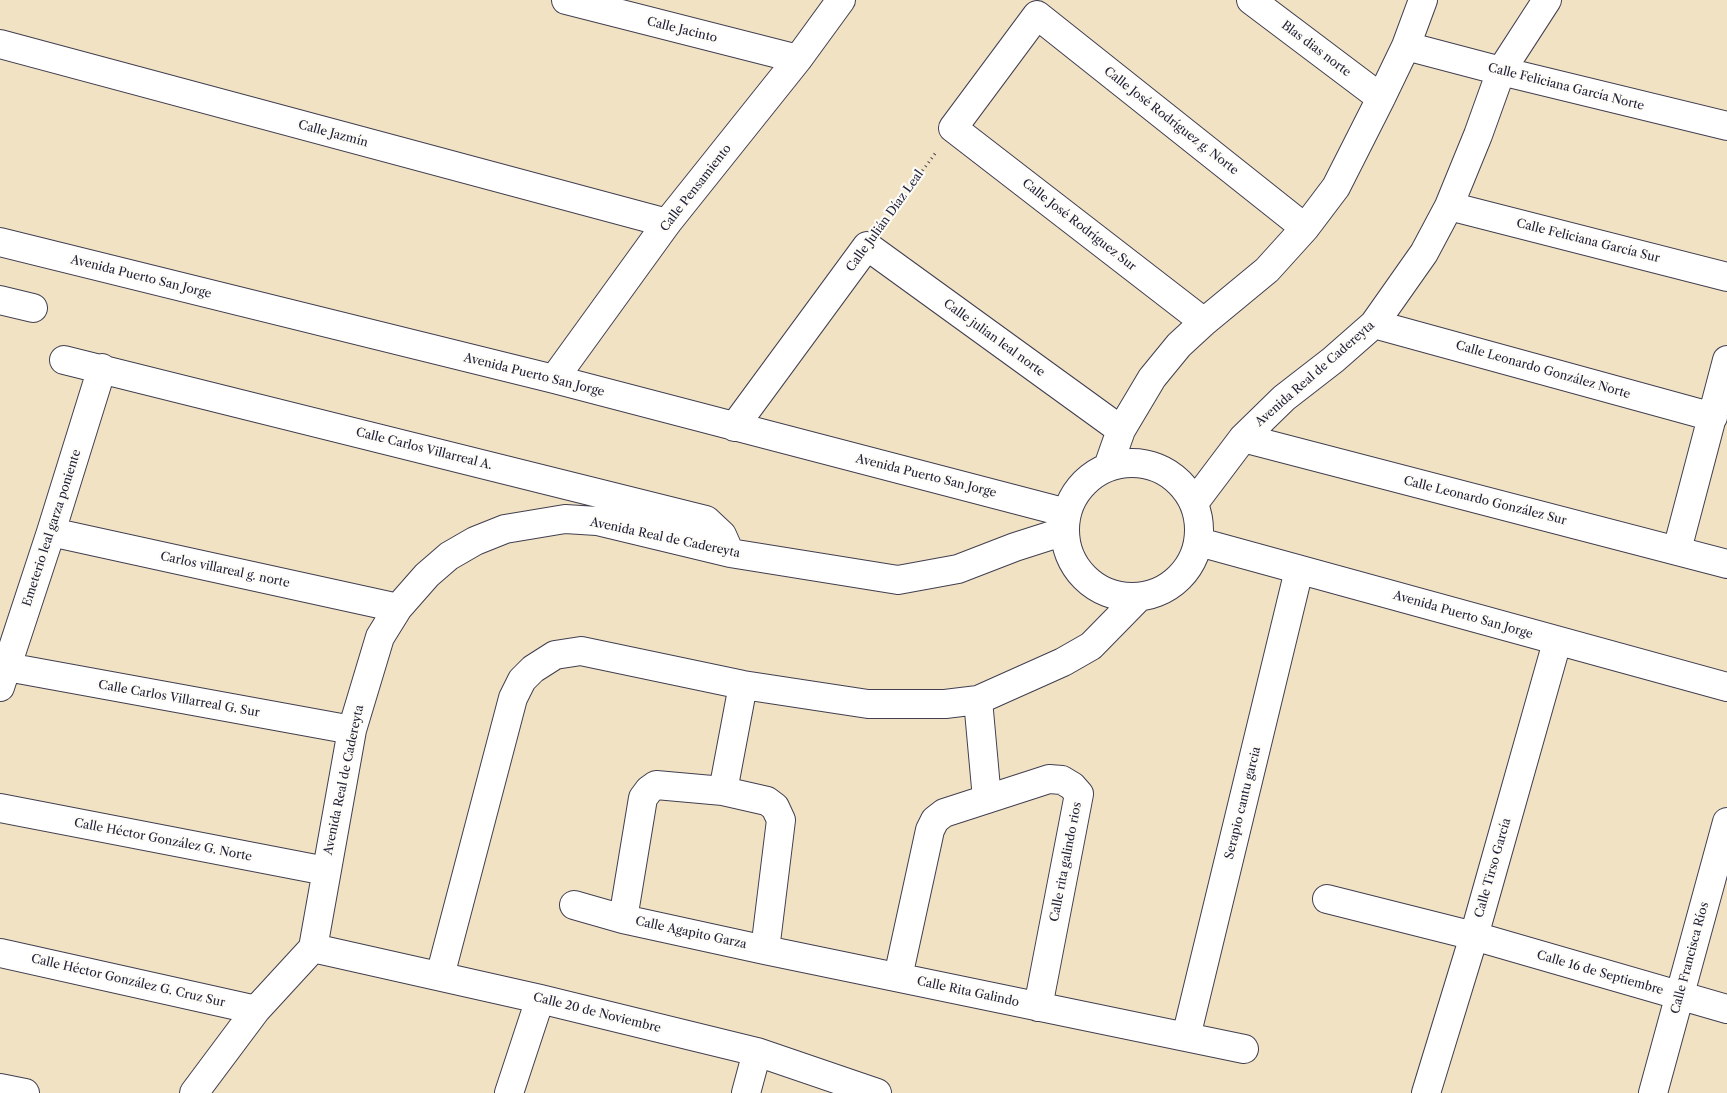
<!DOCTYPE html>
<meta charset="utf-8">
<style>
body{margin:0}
canvas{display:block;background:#f1e2c4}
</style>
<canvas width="1727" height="1093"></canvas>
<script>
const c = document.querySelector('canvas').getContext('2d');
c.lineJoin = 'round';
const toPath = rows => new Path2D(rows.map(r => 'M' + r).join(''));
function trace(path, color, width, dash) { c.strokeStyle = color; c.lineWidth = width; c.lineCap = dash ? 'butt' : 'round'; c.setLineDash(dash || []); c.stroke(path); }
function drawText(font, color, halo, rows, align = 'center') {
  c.font = font + ' "Libre Caslon Text",serif'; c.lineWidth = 4.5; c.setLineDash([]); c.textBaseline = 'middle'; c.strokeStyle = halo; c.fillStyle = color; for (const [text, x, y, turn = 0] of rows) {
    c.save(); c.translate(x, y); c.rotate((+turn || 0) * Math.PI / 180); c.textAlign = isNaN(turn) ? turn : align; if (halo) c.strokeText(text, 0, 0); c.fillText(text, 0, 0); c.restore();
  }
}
const path = toPath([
 [884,223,937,151]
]);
const minor = toPath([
 [566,0,798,59],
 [1251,0,1381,98],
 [0,44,667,223],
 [1406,46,1501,71,1727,126],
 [1449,206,1727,277],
 [0,242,554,379,1067,513],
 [0,300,33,308],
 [1204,322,953,128,1037,15,1305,228],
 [1374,324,1713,417],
 [64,360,706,520,722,535,730,553],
 [554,379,667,223,798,59,841,0],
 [734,427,867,246,1121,430],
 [1243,438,1727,564],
 '1065 530a67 67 0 1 1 134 0a67 67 0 1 1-134 0Z',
 [1108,467,1121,430,1152,378,1179,345,1204,322,1267,270,1305,228,1336,187,1381,98,1406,46,1423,0],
 [1194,503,1243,438,1284,398,1333,360,1374,324,1424,253,1449,206,1478,135,1501,71,1547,0],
 [51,532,398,608],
 [1199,542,1727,687],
 [1677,550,1727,360],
 [7,667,352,730],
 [0,687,51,532,102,368],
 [978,700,987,799],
 [723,791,743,685],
 [0,808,326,871],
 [1327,899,1474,936,1727,1009],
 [574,905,623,919,765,950,1244,1049],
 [623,919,643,798,649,790,656,785,723,791,767,801,775,807,781,820,765,950],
 [313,948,352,730,380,637,398,608,427,575,449,556,475,541,505,529,565,519,597,521,730,553,898,580,958,569,1015,547,1065,531],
 [313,948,540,999,757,1052,877,1093],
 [0,953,256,1010],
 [440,976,513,698,522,680,533,669,555,655,581,651,743,685,868,704,945,704,978,700,1063,662,1091,646,1139,597],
 [898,977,930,830,935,820,944,813,1049,779,1062,780,1072,786,1079,794,1038,1007],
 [1186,1037,1299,570],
 [0,1088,25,1093],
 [194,1093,256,1010,313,948],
 [509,1093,540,999],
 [746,1093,757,1052],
 [1426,1093,1474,936,1557,642],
 [1653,1093,1727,822]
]);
const streetNames = [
 ["Calle Jacinto",682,30,14],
 ["Blas dias norte",1316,49,37],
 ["Calle Feliciana García Norte",1566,87,14],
 ["Calle José Rodríguez g. Norte",1171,121,38],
 ["Calle Jazmín",333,134,15],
 ["Calle Pensamiento",696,188,-52],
 ["Calle Julián Díaz Leal",885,221,-54],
 ["Calle José Rodríguez Sur",1079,225,38],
 ["Calle Feliciana García Sur",1588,241,14],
 ["Avenida Puerto San Jorge",141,277,14],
 ["Calle julian leal norte",994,338,36],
 ["Calle Leonardo González Norte",1543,370,16],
 ["Avenida Real de Cadereyta",1315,374,-41],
 ["Avenida Puerto San Jorge",534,375,14],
 ["Calle Carlos Villarreal A.",424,449,14],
 ["Avenida Puerto San Jorge",926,476,14],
 ["Calle Leonardo González Sur",1485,501,14],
 ["Emeterio leal garza poniente",52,528,-72],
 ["Avenida Real de Cadereyta",665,538,12],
 ["Carlos villareal g. norte",225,570,12],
 ["Avenida Puerto San Jorge",1463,615,16],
 ["Calle Carlos Villarreal G. Sur",179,699,10],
 ["Avenida Real de Cadereyta",344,780,-78],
 ["Serapio cantu garcia",1243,803,-76],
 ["Calle Héctor González G. Norte",163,840,11],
 ["Calle rita galindo rios",1066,862,-79],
 ["Calle Tirso García",1493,868,-74],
 ["Calle Agapito Garza",691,933,12],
 ["Calle Francisca Ríos",1690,958,-75],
 ["Calle 16 de Septiembre",1600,973,16],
 ["Calle Héctor González G. Cruz Sur",128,981,13],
 ["Calle Rita Galindo",968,992,12],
 ["Calle 20 de Noviembre",597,1013,14]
];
trace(minor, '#413f50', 30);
trace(path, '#413f50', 3, [1, 4]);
trace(minor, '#fff', 28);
drawText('12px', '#22223b', '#fdfcf7', streetNames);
</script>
